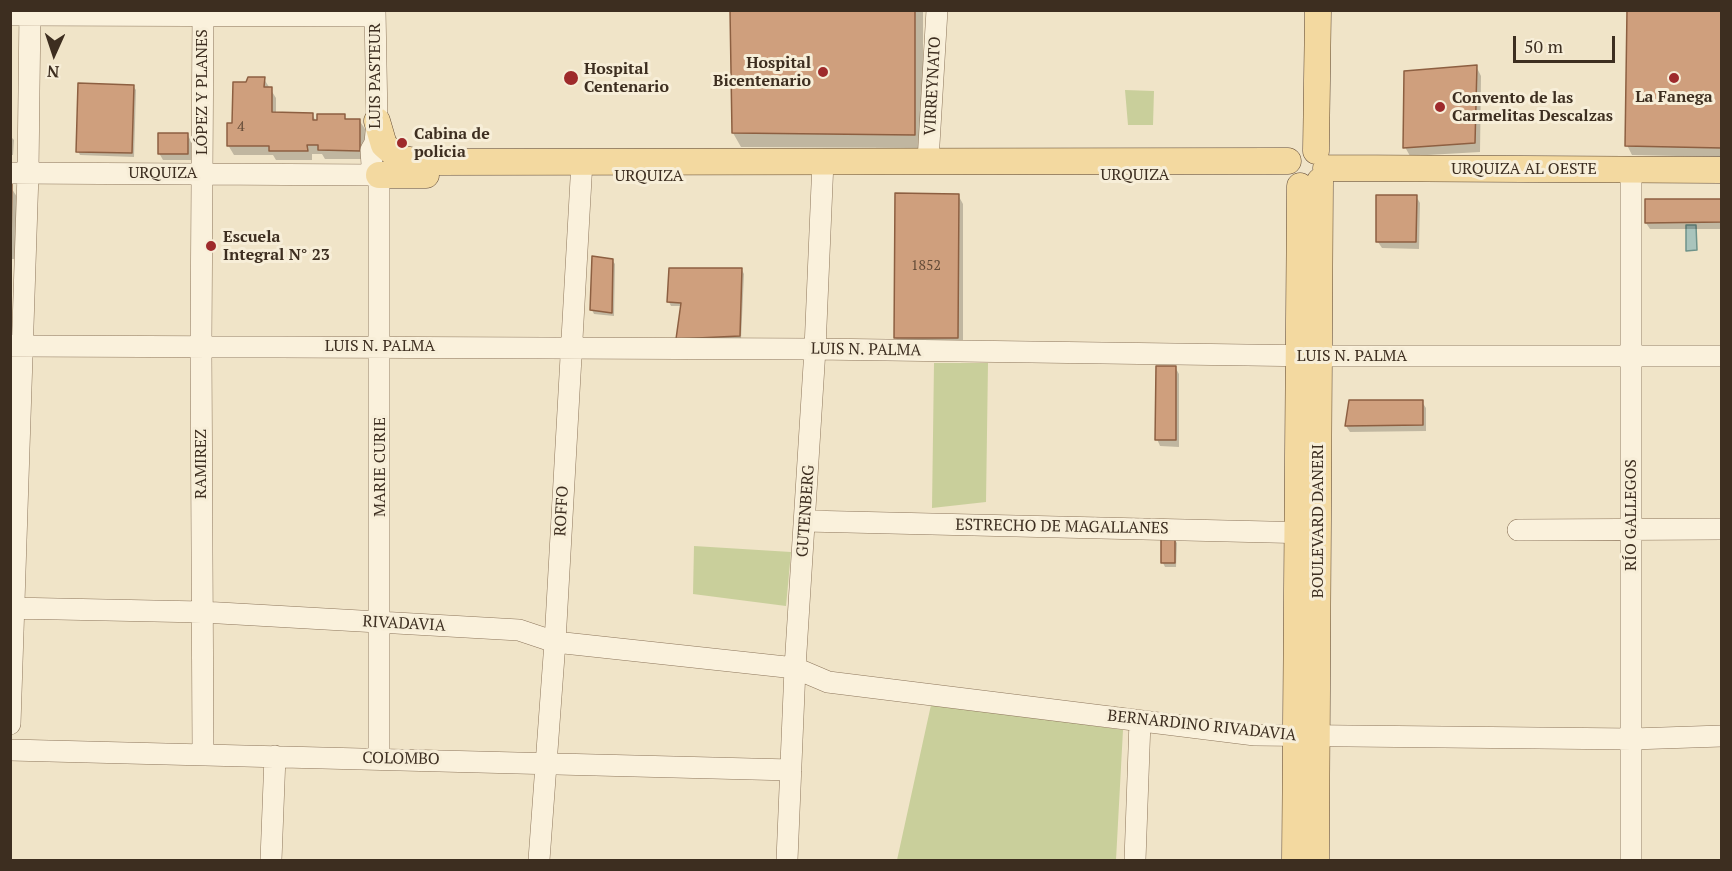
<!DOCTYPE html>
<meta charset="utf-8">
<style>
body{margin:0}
#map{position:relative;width:1732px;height:871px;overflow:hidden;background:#f0e4c8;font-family:"PT Serif",serif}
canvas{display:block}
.frame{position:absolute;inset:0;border:12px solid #3d2e20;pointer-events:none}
.north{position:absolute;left:24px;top:24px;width:60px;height:60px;-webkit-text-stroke:4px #f7eed8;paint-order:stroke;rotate:183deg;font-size:16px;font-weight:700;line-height:24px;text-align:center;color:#3d2e20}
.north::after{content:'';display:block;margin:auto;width:21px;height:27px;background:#3d2e20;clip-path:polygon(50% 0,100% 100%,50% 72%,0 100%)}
.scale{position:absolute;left:1513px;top:36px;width:102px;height:27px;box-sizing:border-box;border:3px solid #3d2e20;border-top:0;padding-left:8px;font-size:18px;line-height:21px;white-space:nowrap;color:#3d2e20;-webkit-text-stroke:4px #f7eed8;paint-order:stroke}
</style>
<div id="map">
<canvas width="1732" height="871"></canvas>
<div class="frame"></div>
<div class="north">N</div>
<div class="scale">50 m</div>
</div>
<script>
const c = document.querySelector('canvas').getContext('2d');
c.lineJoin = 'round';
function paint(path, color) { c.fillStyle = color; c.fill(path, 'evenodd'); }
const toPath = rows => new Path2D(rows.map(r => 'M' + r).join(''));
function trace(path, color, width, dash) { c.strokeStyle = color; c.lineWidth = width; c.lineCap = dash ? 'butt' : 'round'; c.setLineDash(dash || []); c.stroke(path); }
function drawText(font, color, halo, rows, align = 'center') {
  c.font = font + ' "PT Serif",serif'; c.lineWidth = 6; c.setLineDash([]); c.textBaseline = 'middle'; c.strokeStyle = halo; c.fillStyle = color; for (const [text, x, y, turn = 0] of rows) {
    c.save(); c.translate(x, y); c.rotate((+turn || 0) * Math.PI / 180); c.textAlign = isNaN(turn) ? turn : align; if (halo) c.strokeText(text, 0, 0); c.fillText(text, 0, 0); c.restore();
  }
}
const green = toPath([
 [1125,90,1154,91,1153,125,1128,125],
 [934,363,988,363,986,502,932,508],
 [694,546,791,552,786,606,693,594],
 [931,705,1022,715,1123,730,1116,860,897,860]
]);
const water = toPath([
 [1686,225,1696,225,1697,250,1686,251,1686,225]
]);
const shadow = toPath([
 [731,10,923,10,923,148,741,147,733,133],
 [1722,10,1722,157,1632,155,1627,145],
 [1476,66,1481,76,1480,152,1410,156,1405,147],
 [264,79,276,98,276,114,312,114,318,125,344,116,347,120,359,120,365,129,365,159,325,159,322,154,312,154,312,160,276,160,273,155,234,155,228,145,248,84],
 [133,86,136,90,134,157,80,155,78,151],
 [187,134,191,141,191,160,163,160,159,153],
 [10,136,14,140,13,155,10,155],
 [10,186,19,200,18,259,10,259],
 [958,195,963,204,963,347,901,347,896,338],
 [1416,196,1420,203,1419,249,1382,248,1378,242],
 [1722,200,1722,229,1650,229,1646,223],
 [612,260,615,264,614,316,594,314,592,310],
 [742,270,744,274,741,339,679,343,682,306,671,306,669,302],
 [1175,367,1179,374,1179,447,1160,446,1157,439],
 [1422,402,1426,408,1426,431,1350,432,1346,426],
 [1174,539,1177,543,1176,567,1165,567,1163,563]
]);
const building = toPath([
 [730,10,915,10,915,135,732,133,730,10],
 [1627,10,1722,10,1722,148,1625,146,1627,10],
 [1477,65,1475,143,1403,148,1404,71,1477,65],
 [248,77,265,77,264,87,272,87,272,112,313,113,313,120,317,120,317,114,345,114,345,119,360,119,360,151,318,150,318,145,307,145,308,151,269,151,269,146,227,146,227,123,232,123,233,82,246,82,248,77],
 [78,83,134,85,132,153,76,152,78,83],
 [158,133,188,133,188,154,158,154,158,133],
 [10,184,12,184,11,246,10,246,10,184],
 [895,193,959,194,958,338,894,338,895,193],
 [1376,195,1417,195,1416,242,1376,242,1376,195],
 [1645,199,1722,199,1722,222,1645,223,1645,199],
 [592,256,613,259,612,313,590,310,592,256],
 [669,268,742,268,740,336,676,339,681,303,667,302,669,268],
 [1156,366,1176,366,1176,440,1155,440,1156,366],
 [1349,400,1423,400,1423,425,1345,426,1349,400],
 [1161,537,1175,538,1175,563,1161,563,1161,537]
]);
const minor = toPath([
 [203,10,201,346,203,755],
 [375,10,377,121,375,143,371,150,372,165,379,175],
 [10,15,375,16],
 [928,161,937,10],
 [1631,170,1631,860],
 [10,173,379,175],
 [379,175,379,759],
 [10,346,815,349,1319,356,1722,356],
 [805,521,1312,533],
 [1518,530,1722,529],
 [10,608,202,612,519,630,555,642,795,668,828,682,1255,735,1632,739,1722,736],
 [10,724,28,173,30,10],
 [10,750,791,770],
 [271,860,275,756],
 [539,860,555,642,582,161],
 [787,860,795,668,815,349,823,161],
 [1135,860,1140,721]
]);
const major = toPath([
 [377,121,384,145,399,158,420,162,1288,161],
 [1316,151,1318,10],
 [1326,168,1722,170],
 [379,175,426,175],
 [1295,860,1300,186],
 [1316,860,1320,181]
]);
const markers = [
 [823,72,6,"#9e2a2b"],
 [571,78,8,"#9e2a2b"],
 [1674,78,6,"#9e2a2b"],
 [1440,107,6,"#9e2a2b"],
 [402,143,6,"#9e2a2b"],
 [211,246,6,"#9e2a2b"]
];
const numberNames = [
 ["4",241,127],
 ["1852",926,266]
];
const poiNames = [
 ["Hospital",811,63,"right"],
 ["Bicentenario",811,81,"right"],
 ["Hospital",584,69],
 ["Centenario",584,87],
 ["La Fanega",1674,97,"center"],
 ["Convento de las",1452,98],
 ["Carmelitas Descalzas",1452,116],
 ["Cabina de",414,134],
 ["policia",414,152],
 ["Escuela",223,237],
 ["Integral N° 23",223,255]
];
const streetNames = [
 ["LUIS PASTEUR",375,76,-90],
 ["VIRREYNATO",933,86,-87],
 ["LÓPEZ Y PLANES",202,92,-90],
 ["URQUIZA AL OESTE",1524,169],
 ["URQUIZA",163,173],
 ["URQUIZA",1135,175],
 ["URQUIZA",649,176],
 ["LUIS N. PALMA",380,346],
 ["LUIS N. PALMA",866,350,1],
 ["LUIS N. PALMA",1352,356],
 ["RAMIREZ",201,464,-90],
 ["MARIE CURIE",380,467,-90],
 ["ROFFO",562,511,-87],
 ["GUTENBERG",806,511,-86],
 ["RÍO GALLEGOS",1631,515,-90],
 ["BOULEVARD DANERI",1318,521,-90],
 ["ESTRECHO DE MAGALLANES",1062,527,1],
 ["RIVADAVIA",404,624,3],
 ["BERNARDINO RIVADAVIA",1202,726,6],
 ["COLOMBO",401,759,1]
];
paint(green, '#c9cf9b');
paint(water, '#a9c4bc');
trace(water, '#6f938a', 1.5);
paint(shadow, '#0003');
paint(building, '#cf9f7d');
trace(building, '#8d5f41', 1.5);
trace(minor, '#8d765c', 22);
trace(major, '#5b4430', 27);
trace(minor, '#faf1dc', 21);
trace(major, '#f3d9a0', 26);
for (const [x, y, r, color] of markers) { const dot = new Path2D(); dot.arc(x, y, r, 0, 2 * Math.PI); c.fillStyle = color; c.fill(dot); trace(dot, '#f7eed8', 2); }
drawText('14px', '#624a37', null, numberNames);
drawText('bold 16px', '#3d2e20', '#f7eed8', poiNames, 'left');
drawText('16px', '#3d2e20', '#f7eed8', streetNames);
</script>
